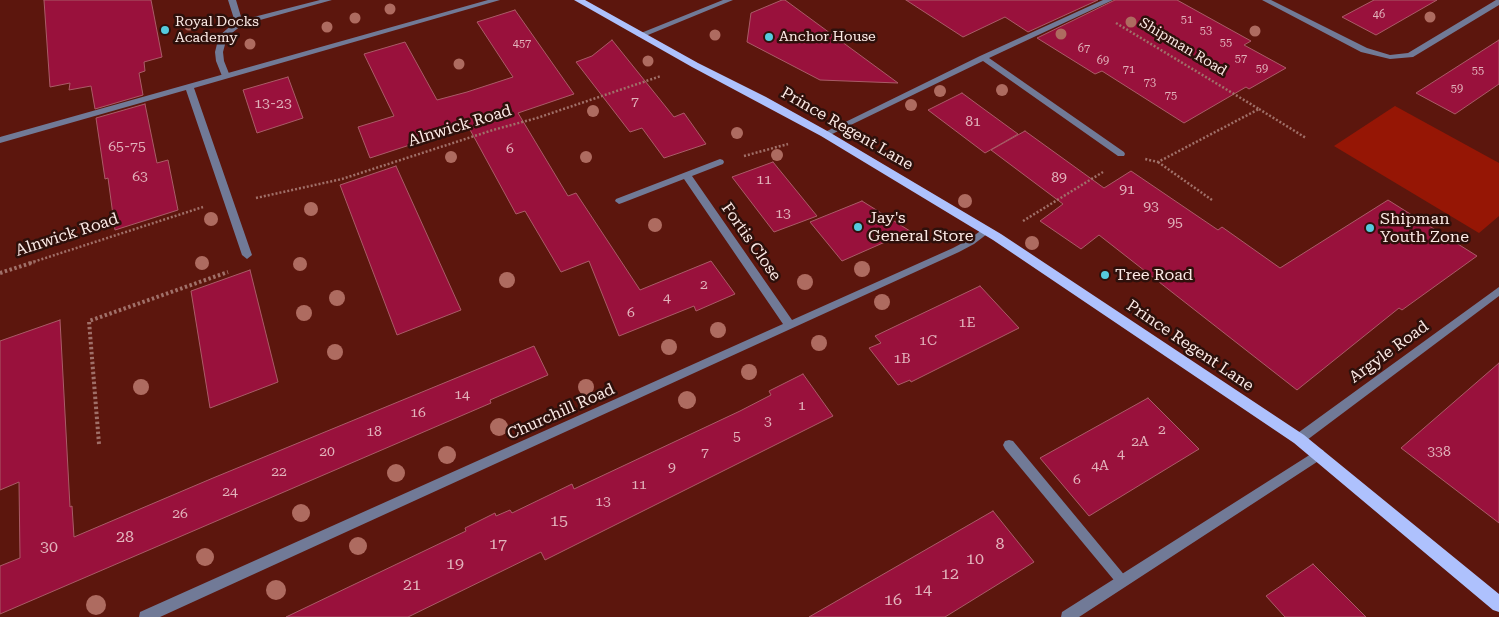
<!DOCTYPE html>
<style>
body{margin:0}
canvas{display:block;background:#5c160d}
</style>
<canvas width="1499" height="617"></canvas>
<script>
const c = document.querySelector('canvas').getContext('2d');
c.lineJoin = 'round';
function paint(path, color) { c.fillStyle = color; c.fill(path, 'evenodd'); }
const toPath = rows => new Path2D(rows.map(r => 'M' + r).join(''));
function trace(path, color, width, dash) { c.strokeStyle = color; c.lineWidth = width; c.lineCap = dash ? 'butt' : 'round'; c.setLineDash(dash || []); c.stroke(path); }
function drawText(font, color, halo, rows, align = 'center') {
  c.font = font + ' "Roboto Serif",serif'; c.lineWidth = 5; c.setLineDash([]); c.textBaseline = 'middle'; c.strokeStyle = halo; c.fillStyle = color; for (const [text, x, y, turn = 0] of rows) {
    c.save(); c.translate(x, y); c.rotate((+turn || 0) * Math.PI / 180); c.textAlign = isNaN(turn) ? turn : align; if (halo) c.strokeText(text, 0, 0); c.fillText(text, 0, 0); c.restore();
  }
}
const green = toPath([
 [1395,106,1499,163,1499,216,1479,233,1334,146]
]);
const building = toPath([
 [44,0,151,0,162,57,144,62,145,71,139,73,143,95,95,109,91,86,69,90,70,83,50,87,44,0],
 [782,0,785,0,898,83,820,80,747,42,751,13,782,0],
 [906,0,1098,0,1028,32,1005,17,963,37,906,0],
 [1115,0,1177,0,1251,41,1244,45,1286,68,1249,89,1246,87,1184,123,1102,71,1095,74,1037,38,1115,0],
 [1374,0,1437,0,1376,35,1342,17,1374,0],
 [515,10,574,94,518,113,568,196,576,193,640,290,711,261,735,294,696,311,694,306,619,336,589,261,561,272,525,211,516,214,468,126,370,158,358,127,394,116,364,54,405,42,437,100,467,92,513,77,477,22,515,10],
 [612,40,674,117,684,113,706,144,664,158,642,128,630,132,576,62,592,56,612,40],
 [1499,40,1499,84,1455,114,1416,93,1499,40],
 [288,77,303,118,257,133,243,90,288,77],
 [962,93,981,107,1018,134,985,153,928,110,962,93],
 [145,104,157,163,168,160,178,210,115,230,108,178,105,179,96,118,145,104],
 [1025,131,1104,188,1131,171,1218,230,1222,227,1280,268,1388,200,1477,256,1402,310,1399,308,1297,390,1099,235,1081,249,1040,221,1063,204,991,150,1025,131],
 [773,162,817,216,774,232,732,177,773,162],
 [396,166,461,310,397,335,340,185,396,166],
 [862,201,910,231,842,261,810,222,862,201],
 [250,270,278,382,210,408,191,291,250,270],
 [980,286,1019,328,911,382,910,380,898,385,869,348,881,343,875,336,980,286],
 [60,320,70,507,72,506,74,537,213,478,534,346,548,375,490,400,491,403,0,614,0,566,20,558,19,482,0,490,0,341,60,320],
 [1499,363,1499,523,1401,448,1499,363],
 [803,374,833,416,545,560,541,552,408,617,286,617,466,531,465,528,495,513,496,516,510,510,512,513,572,484,574,489,740,411,771,395,769,391,803,374],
 [1148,398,1199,449,1089,516,1040,458,1148,398],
 [993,511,1034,562,945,617,809,617,993,511],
 [1313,564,1366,617,1285,617,1266,596,1313,564]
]);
const pathFar1 = toPath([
 [1116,23,1259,109,1158,162,1145,159],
 [1259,109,1306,138],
 [744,156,788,144],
 [1158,162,1212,200],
 [256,198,342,179,493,130,537,118,661,76],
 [1023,221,1103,172],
 [30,263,203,207]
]);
const path = toPath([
 [0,273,34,262],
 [99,444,89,321,228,272]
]);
const lane = toPath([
 [228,0,236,0,242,20,320,0,332,0,242,25,227,37,223,52,224,61,230,76,226,78,222,76,216,61,215,52,219,36,235,22,228,0],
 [1009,440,1013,441,1126,577,1128,581,1126,585,1122,587,1118,585,1005,449,1003,445,1005,441,1009,440]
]);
const street = toPath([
 [488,0,500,0,194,88,252,255,247,259,242,255,186,90,0,143,0,137,488,0],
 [723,0,733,0,643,37,640,37,636,35,723,0],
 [1103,0,1113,0,989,58,1124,152,1125,154,1124,156,1118,156,983,61,828,136,825,137,821,134,980,56,1103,0],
 [1262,0,1271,0,1367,48,1390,55,1408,53,1496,0,1499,0,1499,5,1413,57,1390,59,1361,52,1262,0],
 [720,159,723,160,724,162,723,164,692,176,792,320,953,248,968,240,983,229,986,228,991,231,974,244,959,252,160,617,139,617,140,612,783,324,684,179,622,203,619,204,615,201,616,199,720,159],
 [1499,287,1499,296,1303,443,1299,444,1295,443,1293,439,1295,435,1499,287],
 [1319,449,1323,450,1325,454,1323,458,1079,617,1061,617,1062,612,1319,449]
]);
const primary = toPath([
 [574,0,585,0,698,63,766,97,829,132,1001,234,1304,435,1499,594,1499,612,1493,610,1294,443,993,240,821,136,692,67,574,0]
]);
const trees = [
 [390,9,5.5],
 [1430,17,5.5],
 [355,18,5.5],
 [1131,22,5.5],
 [189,25,5.5],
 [327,27,5.5],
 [1255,31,5.5],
 [1061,34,5.5],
 [715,35,5.5],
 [250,44,5.5],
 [648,61,5.5],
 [459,64,5.5],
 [1002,90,6],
 [940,91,6],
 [911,105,6],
 [593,111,6],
 [737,133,6],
 [777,155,6],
 [451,157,6],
 [586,157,6],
 [965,201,7],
 [311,209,7],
 [211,219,7],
 [655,225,7],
 [1032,243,7],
 [202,263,7],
 [300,264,7],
 [862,269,8],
 [507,280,8],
 [805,282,8],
 [337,298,8],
 [882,302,8],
 [304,313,8],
 [718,330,8],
 [819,343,8],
 [669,347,8],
 [335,352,8],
 [749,372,8],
 [141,387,8],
 [586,387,8],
 [687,400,9],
 [499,427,9],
 [447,455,9],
 [396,473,9],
 [301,513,9],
 [358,546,9],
 [205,557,9],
 [276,590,10],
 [96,605,10]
];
const markers = [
 [165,30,5,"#55cade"],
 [769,37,5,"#55cade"],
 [858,227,5,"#55cade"],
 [1370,228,5,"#55cade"],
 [1105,275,5,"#55cade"]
];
const farNumbernames = [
 ["46",1379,15],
 ["51",1187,20],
 ["53",1206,31],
 ["55",1226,43],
 ["457",522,44],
 ["67",1084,49],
 ["57",1241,59],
 ["69",1103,61],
 ["59",1262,69],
 ["71",1129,70],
 ["55",1478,71],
 ["73",1150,83],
 ["59",1457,89],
 ["75",1171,96]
];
const farPoinames = [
 ["Royal Docks",175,22],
 ["Academy",175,38],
 ["Anchor House",779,37]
];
const farStreetnames = [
 ["Shipman Road",1183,47,31]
];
const numberNames = [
 ["7",635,102],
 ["13-23",273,104],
 ["81",973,122],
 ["65-75",127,147],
 ["6",510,149],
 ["63",140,177],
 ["89",1059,178],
 ["11",764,180],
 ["91",1127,190],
 ["93",1151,207],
 ["13",783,214],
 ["95",1175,223],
 ["2",704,285],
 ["4",667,298],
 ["6",631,313],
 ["1E",967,323],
 ["1C",928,341],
 ["1B",902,359],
 ["14",462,395],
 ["1",802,406],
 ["16",418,413],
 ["3",768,422],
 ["2",1162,430],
 ["18",374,432],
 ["5",737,437],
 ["2A",1140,442],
 ["20",327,452],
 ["338",1439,452],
 ["7",705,453],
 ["4",1121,454],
 ["4A",1100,466],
 ["9",672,468],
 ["22",279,472],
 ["6",1077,480],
 ["11",639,485],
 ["24",230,492],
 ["13",603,502],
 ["26",180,514]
];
const streetNames = [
 ["Alnwick Road",460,126,-17],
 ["Prince Regent Lane",847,129,30],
 ["Alnwick Road",67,235,-18],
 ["Fortis Close",751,242,55],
 ["Prince Regent Lane",1190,346,34],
 ["Argyle Road",1389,352,-36],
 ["Churchill Road",561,412,-24]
];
const poiNames = [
 ["Jay's",868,218],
 ["General Store",868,236],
 ["Shipman",1380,219],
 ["Youth Zone",1380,237],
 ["Tree Road",1115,275]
];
const nearNumbernames = [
 ["15",559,521],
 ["28",125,537],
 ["17",498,544],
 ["8",1000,544],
 ["30",49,547],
 ["10",975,559],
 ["19",455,564],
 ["12",950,574],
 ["21",412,585],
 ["14",923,590],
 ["16",893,600]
];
paint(green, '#961605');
paint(building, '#99113c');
trace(building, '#aa5b67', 1);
trace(pathFar1, '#a07069', 2.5, [2, 2]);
trace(path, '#a07069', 4, [2.5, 2.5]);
paint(lane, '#717a97');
paint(street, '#717a97');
paint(primary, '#aec1fd');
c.fillStyle = '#ae6b60';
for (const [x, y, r] of trees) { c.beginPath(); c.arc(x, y, r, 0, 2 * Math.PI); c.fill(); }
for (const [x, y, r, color] of markers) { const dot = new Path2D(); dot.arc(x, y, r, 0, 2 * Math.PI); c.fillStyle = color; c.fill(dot); trace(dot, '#2e100b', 2); }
drawText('11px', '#e2b3bb', null, farNumbernames);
drawText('14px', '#fbe9e5', '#2e100b', farPoinames, 'left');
drawText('14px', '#fbe9e5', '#2e100b', farStreetnames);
drawText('14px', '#e2b3bb', null, numberNames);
drawText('16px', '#fbe9e5', '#2e100b', streetNames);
drawText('16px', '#fbe9e5', '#2e100b', poiNames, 'left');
drawText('16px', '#e2b3bb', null, nearNumbernames);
</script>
